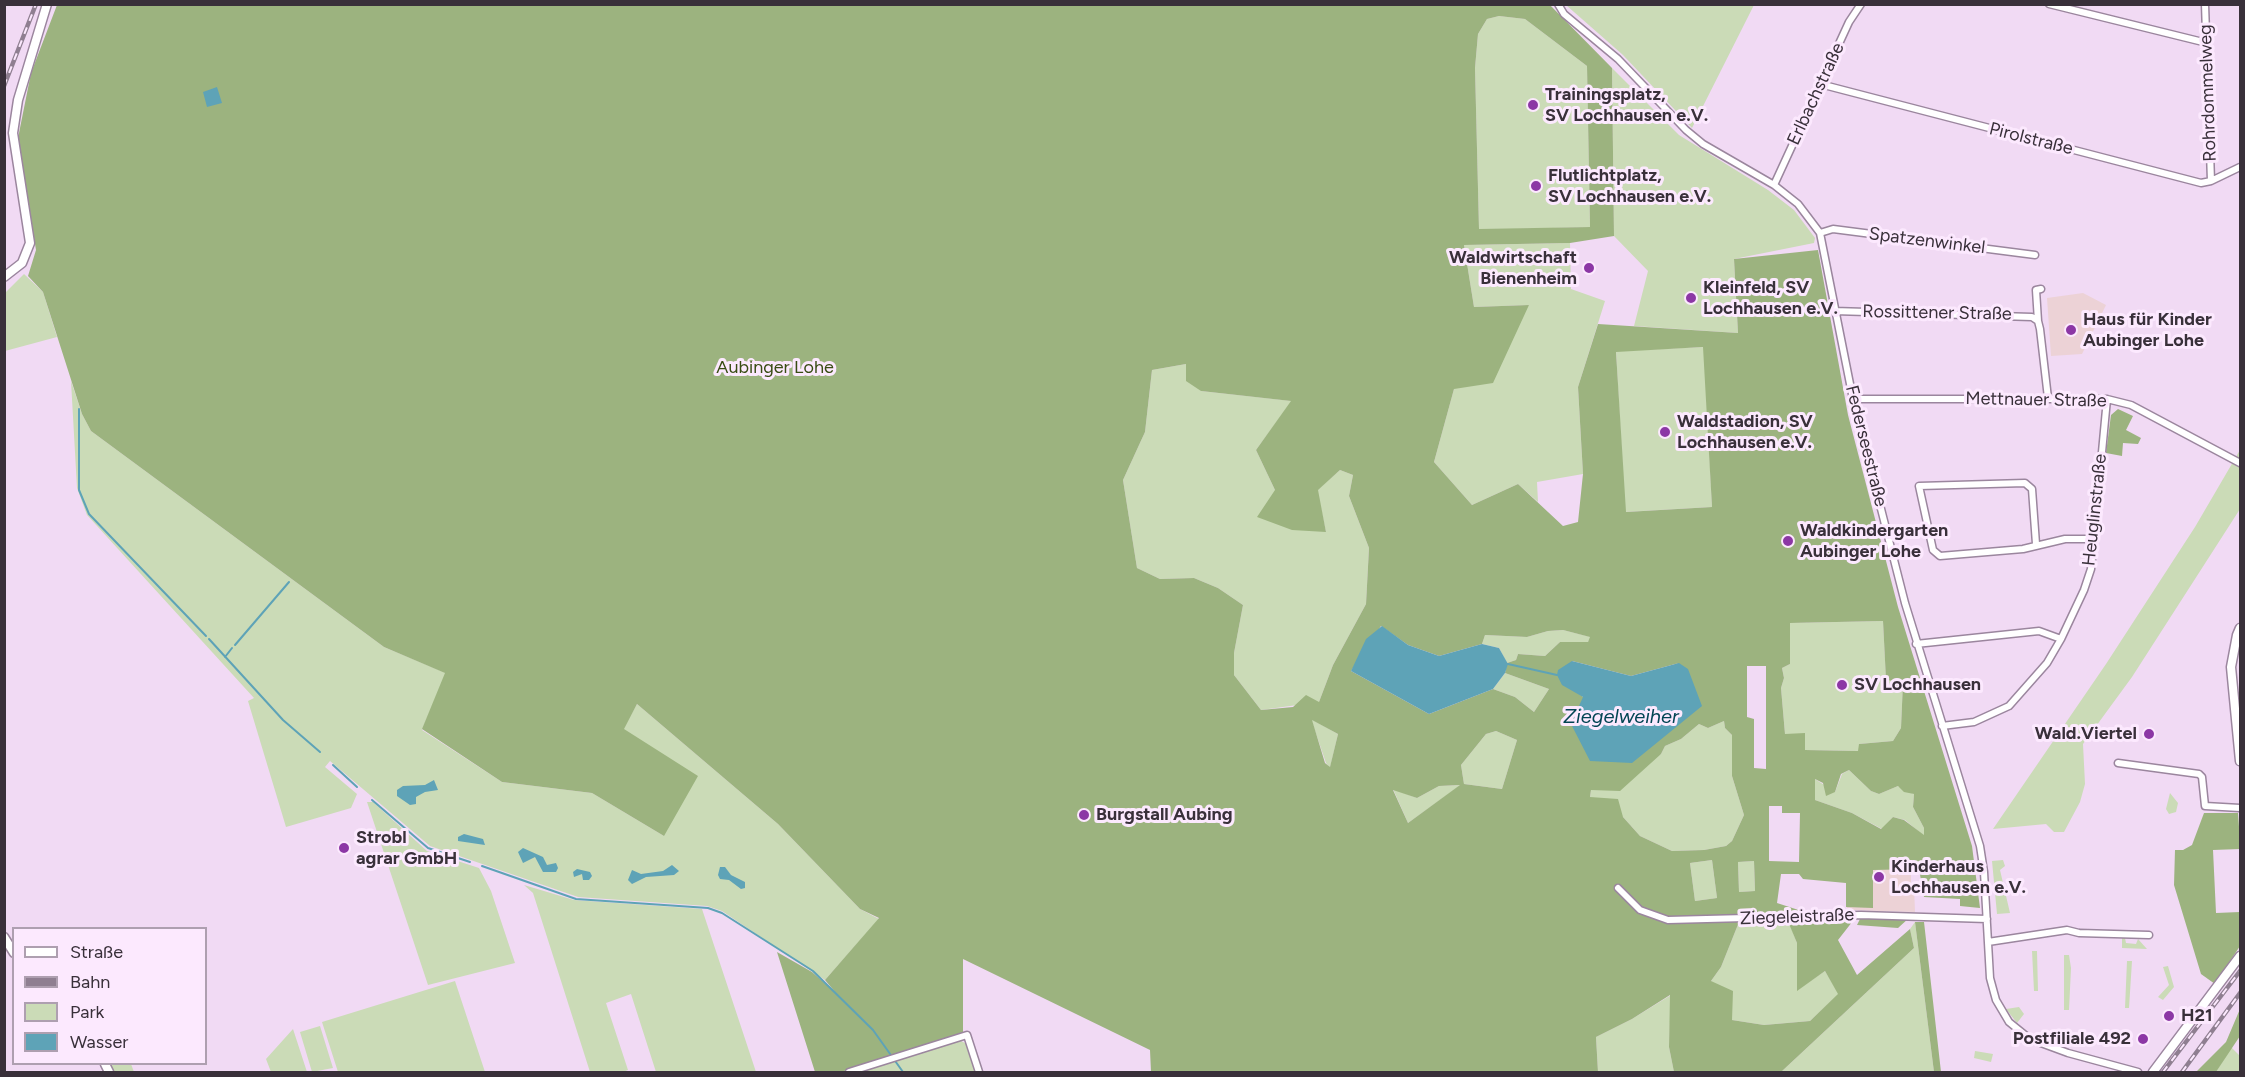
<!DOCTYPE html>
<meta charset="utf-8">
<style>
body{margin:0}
#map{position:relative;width:2245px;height:1077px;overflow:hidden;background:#f1daf4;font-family:Figtree,sans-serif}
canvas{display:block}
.frame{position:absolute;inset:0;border:6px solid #39303a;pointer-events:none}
.legend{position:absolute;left:12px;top:927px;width:195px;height:138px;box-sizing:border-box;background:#fce9fe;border:2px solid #ae9fb0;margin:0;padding:8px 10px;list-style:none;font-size:18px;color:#39303a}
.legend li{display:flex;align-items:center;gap:12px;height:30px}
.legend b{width:30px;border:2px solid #ae9fb0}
</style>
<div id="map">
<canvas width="2245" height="1077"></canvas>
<div class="frame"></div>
<ul class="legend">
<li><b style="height:8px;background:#fff"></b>Straße</li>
<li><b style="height:8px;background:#8f7f91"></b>Bahn</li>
<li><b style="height:16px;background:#cbdbb7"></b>Park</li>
<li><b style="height:16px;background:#5ea3b7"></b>Wasser</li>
</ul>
</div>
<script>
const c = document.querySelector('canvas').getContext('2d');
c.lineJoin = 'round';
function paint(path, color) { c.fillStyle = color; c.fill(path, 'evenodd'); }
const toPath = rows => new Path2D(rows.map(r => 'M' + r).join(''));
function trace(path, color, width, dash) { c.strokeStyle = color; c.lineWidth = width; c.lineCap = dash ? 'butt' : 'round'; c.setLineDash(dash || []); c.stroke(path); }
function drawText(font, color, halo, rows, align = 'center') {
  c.font = font + ' Figtree,sans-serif'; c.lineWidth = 6; c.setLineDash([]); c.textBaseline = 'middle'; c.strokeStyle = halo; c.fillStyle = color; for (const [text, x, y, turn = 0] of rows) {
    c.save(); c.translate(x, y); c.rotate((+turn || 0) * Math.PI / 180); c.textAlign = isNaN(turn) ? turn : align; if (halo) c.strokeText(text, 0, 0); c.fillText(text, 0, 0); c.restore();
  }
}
const education = toPath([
 [2083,293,2106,305,2082,354,2051,356,2047,298],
 [1890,848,1911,869,1911,883,1914,885,1915,912,1847,910,1847,853]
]);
const green = toPath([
 [1566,5,1754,5,1692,128,1623,55],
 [1499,16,1525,19,1587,66,1590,227,1479,230,1475,68,1478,34,1487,19],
 [1612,68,1679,135,1768,190,1794,210,1815,238,1814,243,1734,259,1738,333,1634,326,1648,271,1614,236],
 [1570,243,1571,289,1605,301,1578,387,1583,474,1537,482,1538,502,1518,484,1472,505,1434,462,1454,389,1529,305,1474,307,1464,245],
 [24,274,43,292,57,337,5,351,5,293],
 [1704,347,1712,507,1625,512,1616,351],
 [1186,364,1201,391,1292,401,1256,450,1275,490,1326,532,1317,490,1340,470,1353,475,1349,496,1369,548,1366,604,1333,665,1319,702,1261,710,1234,675,1234,653,1243,605,1218,588,1194,578,1160,579,1137,568,1123,480,1145,432,1152,370],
 [71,381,82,414,91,431,384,647,446,673,422,730,502,782,592,793,664,836,623,729,637,704,778,824,860,909,879,919,825,980,722,911,707,906,578,897,430,846,330,761,325,767,357,794,351,808,286,827,248,701,254,698,87,515,77,488],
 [2240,450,2240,509,2132,677,2083,744,2085,784,2080,802,2064,832,2054,832,2046,824,1993,829,2106,664,2195,527],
 [1883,621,1886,679,1903,682,1901,728,1893,741,1859,744,1859,751,1805,750,1785,734,1781,688,1784,678,1782,668,1790,664,1790,623],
 [1563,630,1591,637,1588,642,1560,642,1545,656,1518,654,1516,660,1507,663,1499,648,1482,644,1485,635,1527,637,1548,631],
 [1505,673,1549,689,1534,712,1515,697,1493,689],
 [1311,719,1338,734,1330,768,1326,763],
 [1724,721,1725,728,1732,735,1732,776,1744,815,1732,841,1726,846,1704,850,1672,851,1640,836,1623,817,1590,797,1591,790,1661,754,1665,746,1681,739,1699,724,1708,728],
 [1496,731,1517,740,1502,789,1464,784,1461,765,1486,734],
 [1849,770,1871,791,1879,794,1898,786,1914,794,1913,807,1924,828,1924,836,1905,820,1893,817,1882,829,1852,813,1815,800,1815,779,1835,792,1842,774],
 [1461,785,1408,823,1393,789,1417,798,1439,786],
 [2170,793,2178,803,2176,812,2169,814,2166,809],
 [367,802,373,802,427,851,479,868,491,891,515,963,428,985],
 [1712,860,1717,898,1695,901,1690,863],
 [2003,860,2005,866,2000,870,2010,913,1997,914,1992,861],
 [1754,861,1755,891,1739,892,1738,862],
 [524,885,574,900,702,909,756,1072,656,1072,631,994,606,1003,628,1070,623,1072,590,1072,533,893],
 [1788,919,1797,943,1797,990,1825,971,1839,994,1810,1021,1764,1025,1732,1020,1711,981,1721,967,1739,922],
 [1915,922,1934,1072,1781,1072,1914,948,1910,929],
 [2122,938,2125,938,2126,943,2136,944,2138,939,2147,949,2122,948],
 [2032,951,2037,951,2038,991,2034,991],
 [2064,955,2069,955,2071,968,2069,1010,2064,1010],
 [2127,961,2132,961,2129,1008,2125,1008],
 [2168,966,2174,987,2163,1000,2158,997,2169,985,2163,967],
 [455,981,485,1072,338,1072,322,1022],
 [1671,995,1669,1047,1674,1072,1598,1072,1596,1037,1632,1019],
 [2019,1007,2024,1014,2017,1023,2006,1009],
 [320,1026,333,1068,312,1072,300,1032],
 [293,1029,307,1072,271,1072,266,1059],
 [959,1040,969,1045,976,1072,858,1072],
 [2231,1047,2240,1056,2240,1072,2216,1072],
 [1975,1051,1993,1054,1991,1062,1974,1058],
 [110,1064,131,1064,134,1072,114,1072]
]);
const forest = toPath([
 [57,5,1550,5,1612,68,1614,236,1570,243,1464,245,1474,307,1529,305,1493,383,1454,389,1434,462,1472,505,1518,484,1563,526,1578,522,1583,474,1578,387,1598,324,1738,333,1734,259,1818,250,1848,415,1898,607,1972,846,1980,908,1960,906,1960,899,1924,897,1919,869,1873,870,1873,908,1846,907,1846,883,1803,879,1799,874,1781,874,1777,903,1820,917,1856,917,1838,940,1857,975,1910,929,1914,948,1781,1072,1674,1072,1669,1047,1670,995,1632,1019,1596,1037,1598,1072,1151,1072,1150,1050,963,959,963,1034,841,1072,815,1072,777,952,812,972,836,993,825,980,879,918,860,909,778,824,637,704,624,729,698,776,664,836,592,793,502,782,422,729,445,673,384,647,91,431,82,414,43,292,28,276,36,250,18,138,31,73],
 [1499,16,1525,19,1587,66,1590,227,1479,229,1475,68,1478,34,1487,19],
 [1703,347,1712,507,1626,512,1616,352],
 [1186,364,1186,381,1201,391,1291,401,1256,450,1275,490,1257,517,1292,530,1326,532,1318,490,1340,470,1353,475,1349,496,1369,548,1366,604,1333,665,1319,702,1306,695,1293,707,1261,710,1234,675,1234,653,1243,605,1218,588,1194,578,1160,579,1137,568,1123,480,1145,432,1152,370],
 [1883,621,1886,680,1903,682,1901,728,1893,741,1859,744,1858,751,1805,750,1805,733,1785,734,1781,688,1784,678,1782,668,1790,664,1790,623],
 [1381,626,1408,645,1439,656,1482,644,1485,635,1527,637,1548,631,1563,630,1590,637,1588,642,1560,642,1545,656,1518,654,1516,660,1507,663,1505,673,1549,689,1534,712,1515,697,1493,689,1429,714,1351,671],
 [1572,661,1631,676,1679,663,1583,697,1572,688],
 [1747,666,1766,666,1766,769,1754,768,1754,719,1747,717],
 [1312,720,1338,734,1330,767,1325,763],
 [1724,721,1725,728,1732,735,1732,776,1744,815,1732,841,1726,846,1704,850,1672,851,1640,836,1623,817,1618,799,1590,797,1591,790,1620,791,1661,754,1665,746,1681,739,1699,724,1708,728],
 [1496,731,1517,740,1502,789,1464,784,1461,765,1486,734],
 [1849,770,1871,791,1879,794,1898,786,1904,792,1914,794,1913,807,1924,828,1924,835,1904,820,1893,817,1881,829,1852,813,1815,800,1815,779,1823,783,1826,796,1835,792,1841,774],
 [1460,785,1408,823,1393,790,1417,798,1439,786],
 [1769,806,1782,806,1782,813,1800,813,1799,862,1769,861],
 [1712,860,1717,898,1695,901,1690,863],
 [1754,861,1755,891,1739,892,1738,862],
 [1787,919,1797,943,1797,991,1825,971,1838,994,1810,1021,1764,1025,1732,1020,1733,991,1711,981,1721,967,1739,922],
 [2118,409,2133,416,2126,430,2141,438,2138,444,2123,443,2122,456,2106,453,2111,415],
 [2204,813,2238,813,2240,840,2240,849,2213,850,2216,913,2240,912,2240,946,2215,984,2201,974,2174,885,2175,850,2183,850,2192,845],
 [1861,917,1909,918,1898,928,1857,925],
 [1915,922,1924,922,1941,1072,1934,1072],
 [2240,1009,2240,1036,2216,1072,2196,1072,2226,1042]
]);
const water = toPath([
 [217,87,222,103,207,107,203,92],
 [1382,626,1408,645,1439,656,1482,644,1499,648,1508,664,1505,673,1493,689,1429,714,1351,671,1366,639],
 [1572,661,1631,676,1679,663,1688,669,1702,706,1632,763,1590,761,1571,724,1583,697,1562,685,1557,675,1558,670],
 [434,780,438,790,425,792,416,797,416,804,410,805,397,796,397,790,403,786,425,785],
 [464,834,483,839,485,845,458,841,458,837],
 [523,848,543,857,547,865,556,863,558,868,556,872,543,872,535,857,523,863,518,852],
 [672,865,679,871,674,875,646,877,632,884,628,880,632,870,641,874,663,871],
 [720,867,725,867,731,875,745,882,745,888,741,889,729,880,720,879,718,875],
 [577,869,590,872,592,876,589,880,583,880,582,874,574,877,573,872]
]);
const stream = toPath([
 [79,409,79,490,89,514,206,636],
 [209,639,283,720,320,752],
 [235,645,289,582],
 [225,657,232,648],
 [1508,664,1557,675],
 [333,765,357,787],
 [372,800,428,848,470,862],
 [482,866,576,899,708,908,722,913,813,971,873,1030,903,1072]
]);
const street = toPath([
 [1558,4,1564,14,1618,59,1686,130,1703,144,1774,185,1798,204,1820,233,1853,399,1905,603,1980,846,1984,872,1990,978,1996,1000,2009,1022,2030,1039,2068,1053,2138,1072],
 [2049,4,2207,43],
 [2205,4,2211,181],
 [1820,84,2201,183,2211,181,2240,167],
 [1774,185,1849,22,1861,4],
 [1820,233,1833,229,2035,255],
 [1834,311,2032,317,2038,321,2040,329,2048,398],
 [2038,321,2036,290,2041,289],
 [1853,399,2107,399,2131,405,2240,463],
 [2036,544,2032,489,2025,483,1919,486,1933,550,1940,556,2023,549,2065,539,2095,539],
 [1916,644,2039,631,2061,639],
 [1942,726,1974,722,2009,706,2047,663,2061,639,2084,590,2091,569,2107,399],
 [2118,763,2199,774,2202,777,2205,806,2240,808],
 [1618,888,1640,910,1668,920,1861,915,1987,919],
 [1988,942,2067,930,2079,933,2149,935],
 [849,1072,967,1035,979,1072]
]);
const secondary = toPath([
 [4,277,22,263,30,243,13,133,18,100,47,4],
 [2240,628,2237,635,2231,667,2240,761],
 [4,937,14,953],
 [105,1064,109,1072],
 [2153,1072,2240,956]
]);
const rail = toPath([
 [4,86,36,4],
 [2163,1072,2240,971],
 [2182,1072,2240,993]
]);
const markers = [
 [1533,105,6,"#8c37a5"],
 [1536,186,6,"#8c37a5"],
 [1589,268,6,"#8c37a5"],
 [1691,298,6,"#8c37a5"],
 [2071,330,6,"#8c37a5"],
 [1665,432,6,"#8c37a5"],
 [1788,541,6,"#8c37a5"],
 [1842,685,6,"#8c37a5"],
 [2149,734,6,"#8c37a5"],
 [1084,815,6,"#8c37a5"],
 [344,848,6,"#8c37a5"],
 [1879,877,6,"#8c37a5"],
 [2169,1016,6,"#8c37a5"],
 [2143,1039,6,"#8c37a5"]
];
const streetNames = [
 ["Rohrdommelweg",2208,93,-92],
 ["Erlbachstraße",1816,94,-65],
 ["Pirolstraße",2031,139,14],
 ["Spatzenwinkel",1927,241,7],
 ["Rossittener Straße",1937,313,1],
 ["Mettnauer Straße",2036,400,1],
 ["Federseestraße",1866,446,76],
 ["Heuglinstraße",2095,510,-84],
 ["Ziegeleistraße",1797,917,-2]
];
const poiNames = [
 ["Trainingsplatz,",1545,95],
 ["SV Lochhausen e.V.",1545,116],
 ["Flutlichtplatz,",1548,176],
 ["SV Lochhausen e.V.",1548,197],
 ["Waldwirtschaft",1577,258,"right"],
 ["Bienenheim",1577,279,"right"],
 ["Kleinfeld, SV",1703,288],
 ["Lochhausen e.V.",1703,309],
 ["Haus für Kinder",2083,320],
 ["Aubinger Lohe",2083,341],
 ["Waldstadion, SV",1677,422],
 ["Lochhausen e.V.",1677,443],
 ["Waldkindergarten",1800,531],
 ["Aubinger Lohe",1800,552],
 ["SV Lochhausen",1854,685],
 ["Wald.Viertel",2137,734,"right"],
 ["Burgstall Aubing",1096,815],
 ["Strobl",356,838],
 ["agrar GmbH",356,859],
 ["Kinderhaus",1891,867],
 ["Lochhausen e.V.",1891,888],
 ["H21",2181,1016],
 ["Postfiliale 492",2131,1039,"right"]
];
const parkNames = [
 ["Aubinger Lohe",775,368]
];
const waterNames = [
 ["Ziegelweiher",1621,717]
];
paint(education, '#ecd2d6');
paint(green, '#cbdbb7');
paint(forest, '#9cb37f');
paint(water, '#5ea3b7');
trace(stream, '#5ea3b7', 2);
trace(street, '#9b869e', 9);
trace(secondary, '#9b869e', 11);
trace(street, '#fff', 6);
trace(secondary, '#fff', 8);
trace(rail, '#8f7f91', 4.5);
trace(rail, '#fce9fe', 2, [7]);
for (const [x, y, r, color] of markers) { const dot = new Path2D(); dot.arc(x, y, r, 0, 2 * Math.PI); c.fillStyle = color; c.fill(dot); trace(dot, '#fce9fe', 2); }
drawText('18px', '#39303a', '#fce9fe', streetNames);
drawText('bold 18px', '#39303a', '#fce9fe', poiNames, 'left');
drawText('18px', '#384c13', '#fce9fe', parkNames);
drawText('italic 20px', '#024453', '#fce9fe', waterNames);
</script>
